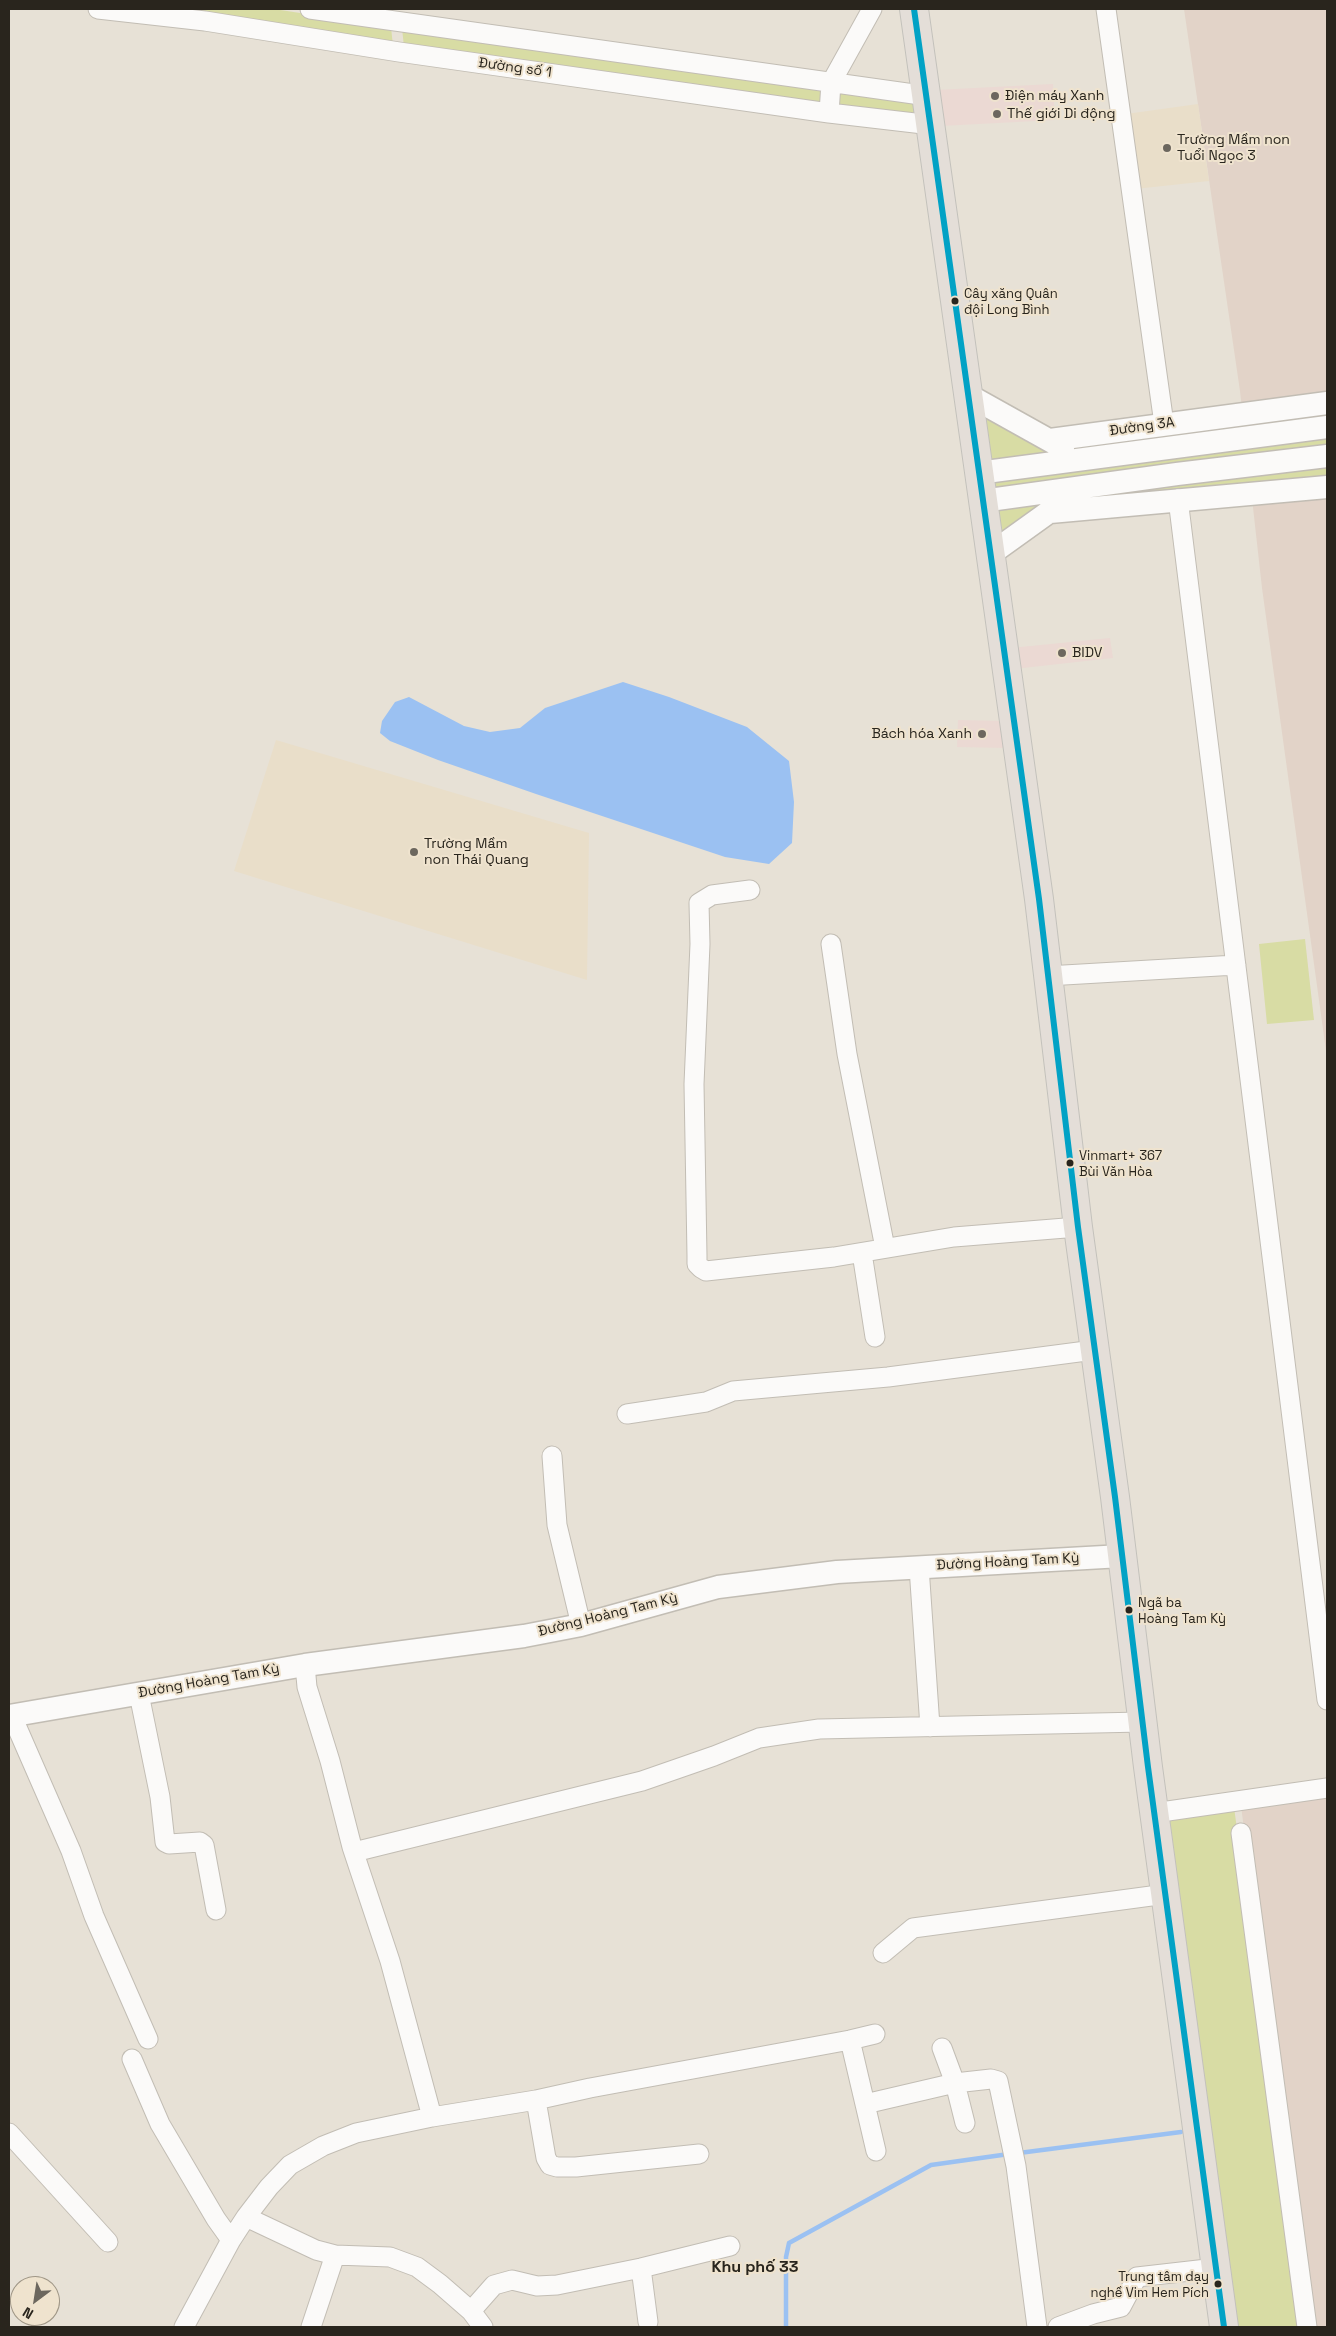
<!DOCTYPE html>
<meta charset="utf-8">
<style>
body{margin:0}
#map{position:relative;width:1336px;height:2336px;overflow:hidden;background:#e7e1d6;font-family:"Space Grotesk",sans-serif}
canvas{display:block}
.frame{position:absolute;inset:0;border:10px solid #29251d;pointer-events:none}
.north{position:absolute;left:10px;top:2276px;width:50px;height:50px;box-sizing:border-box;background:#efe3ce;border:1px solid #a09787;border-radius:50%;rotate:211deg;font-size:14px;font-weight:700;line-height:20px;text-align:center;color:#29251d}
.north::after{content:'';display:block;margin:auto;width:18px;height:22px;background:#6c675e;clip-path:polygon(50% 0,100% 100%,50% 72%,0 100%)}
</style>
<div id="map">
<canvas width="1336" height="2336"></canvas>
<div class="frame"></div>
<div class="north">N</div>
</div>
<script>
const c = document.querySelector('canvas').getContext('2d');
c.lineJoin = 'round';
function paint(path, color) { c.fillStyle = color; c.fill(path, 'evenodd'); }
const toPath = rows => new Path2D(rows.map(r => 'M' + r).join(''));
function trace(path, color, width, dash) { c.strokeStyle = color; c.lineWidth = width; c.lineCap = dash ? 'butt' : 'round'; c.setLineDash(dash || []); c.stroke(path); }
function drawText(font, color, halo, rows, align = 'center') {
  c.font = font + ' "Space Grotesk",sans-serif'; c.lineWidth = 4; c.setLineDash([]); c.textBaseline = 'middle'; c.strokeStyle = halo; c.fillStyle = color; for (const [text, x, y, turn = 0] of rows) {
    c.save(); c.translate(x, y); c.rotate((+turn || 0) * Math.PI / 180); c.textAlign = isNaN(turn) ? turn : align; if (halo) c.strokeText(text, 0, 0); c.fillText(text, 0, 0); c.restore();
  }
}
const commercial = toPath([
 [1053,84,1055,120,941,126,936,90],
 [1110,638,1113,658,1014,669,1011,648],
 [958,720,1004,721,1008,748,957,747]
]);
const industrial = toPath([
 [1184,9,1327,9,1327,1058,1262,588,1240,391],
 [1327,1793,1327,2327,1310,2327,1241,1806]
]);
const built = toPath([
 [1198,104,1209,181,1135,189,1126,114],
 [276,740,589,833,587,980,234,871]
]);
const green = toPath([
 [144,9,274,9,391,27,393,46],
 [402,28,825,88,824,107,404,47],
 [836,89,920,100,923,119,835,108],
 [979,410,1060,452,986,463],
 [1327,412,1327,418,1077,450,1070,446],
 [1327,436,1327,447,989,491,988,480],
 [1327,465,1327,478,1074,500,1081,495],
 [1060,498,996,540,992,508],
 [1305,939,1314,1020,1267,1024,1259,944],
 [1234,1807,1304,2327,1233,2327,1163,1817]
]);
const water = toPath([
 [623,682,669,697,747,727,789,761,794,802,792,843,769,864,725,857,536,794,438,760,390,741,380,733,382,721,395,702,409,697,464,726,490,732,520,728,545,708]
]);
const stream = toPath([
 [1019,2153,1181,2132],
 [786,2327,786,2257,789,2243,931,2165,1009,2154]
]);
const minor = toPath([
 [98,9,205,21,399,52,829,113,932,125],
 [310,9,928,96],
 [1106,9,1164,424],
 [829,113,831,83,872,9],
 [1178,499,1327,1700],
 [750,890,712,895,699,903,700,944,694,1084,697,1256,697,1264,701,1268,706,1271,834,1257,954,1237,1078,1227],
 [831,944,847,1054,885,1248],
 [1047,976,1236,965],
 [862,1253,875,1337],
 [627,1414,706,1402,733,1391,888,1377,1094,1350],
 [552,1456,557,1525,581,1625],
 [919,1567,930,1727],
 [305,1665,307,1687,330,1761,352,1847,390,1961,432,2117],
 [139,1694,160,1797,165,1842,169,1844,200,1842,204,1845,216,1910],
 [12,1716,71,1851,94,1916,148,2039],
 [1154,1813,1327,1788],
 [1241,1833,1307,2327],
 [354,1852,642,1781,714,1756,759,1738,819,1729,1142,1722],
 [883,1953,913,1928,1166,1894],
 [850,2040,876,2151],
 [942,2048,955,2083,965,2123],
 [132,2059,160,2124,216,2219,231,2240],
 [536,2100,546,2158,550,2165,557,2167,576,2167,699,2154],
 [865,2104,955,2083,991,2079,998,2081,1016,2166,1037,2327],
 [9,2133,108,2242],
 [246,2217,316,2250,335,2255,390,2257,417,2267,440,2284,471,2311,483,2327],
 [641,2268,648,2322],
 [471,2311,494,2285,512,2280,537,2286,557,2285,641,2268,730,2246],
 [184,2327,231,2240,246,2217,269,2187,290,2165,323,2146,356,2133,432,2117,536,2100,590,2088,850,2040,875,2034],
 [311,2327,335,2255],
 [1058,2327,1093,2314,1121,2307,1137,2277,1216,2268]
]);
const tertiary = toPath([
 [968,395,1063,448],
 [1050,440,1327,403],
 [978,473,1327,427],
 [982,501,1177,474,1327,456],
 [1050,512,1327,487],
 [989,555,1060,504],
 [9,1716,305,1665,524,1636,581,1625,718,1587,837,1572,1122,1556]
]);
const primary = toPath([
 [914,9,1039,899,1078,1227,1115,1497,1148,1767,1224,2327]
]);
const bus1 = toPath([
 [914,9,1039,899,1078,1227,1115,1497,1148,1767,1224,2327]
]);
const markers = [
 [995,96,5,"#6c675e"],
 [997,114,5,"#6c675e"],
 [1167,148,5,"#6c675e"],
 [955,301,4.5,"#29251d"],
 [1062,653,5,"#6c675e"],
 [982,734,5,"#6c675e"],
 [414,852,5,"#6c675e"],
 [1070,1163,4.5,"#29251d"],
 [1129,1610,4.5,"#29251d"],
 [1218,2284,4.5,"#29251d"]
];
const busNames = [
 ["Cây xăng Quân",964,294],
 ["đội Long Bình",964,310],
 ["Vinmart+ 367",1079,1156],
 ["Bùi Văn Hòa",1079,1172],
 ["Ngã ba",1138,1603],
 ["Hoàng Tam Kỳ",1138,1619],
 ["Trung tâm dạy",1209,2277,"right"],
 ["nghề Vim Hem Pích",1209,2293,"right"]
];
const streetNames = [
 ["Đường số 1",515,68,8],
 ["Đường 3A",1142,427,-8],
 ["Đường Hoàng Tam Kỳ",1008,1562,-3],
 ["Đường Hoàng Tam Kỳ",608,1615,-14],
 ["Đường Hoàng Tam Kỳ",209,1681,-10]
];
const poiNames = [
 ["Điện máy Xanh",1005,96],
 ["Thế giới Di động",1007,114],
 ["Trường Mầm non",1177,140],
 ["Tuổi Ngọc 3",1177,156],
 ["BIDV",1072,653],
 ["Bách hóa Xanh",972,734,"right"],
 ["Trường Mầm",424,844],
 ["non Thái Quang",424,860]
];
const quarterNames = [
 ["Khu phố 33",755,2268]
];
paint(commercial, '#ebd9d3');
paint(industrial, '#e2d3c8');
paint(built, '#e9dec9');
paint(green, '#d8dca4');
paint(water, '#9bc1f2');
trace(stream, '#9bc1f2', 4.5);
trace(minor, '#c2bdb4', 21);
trace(tertiary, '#c2bdb4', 25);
trace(primary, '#c3c1bb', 30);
trace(minor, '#fbfaf9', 19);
trace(tertiary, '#fbfaf9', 22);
trace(primary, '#e4ded8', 28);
trace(bus1, '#02a2c5', 6);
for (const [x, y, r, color] of markers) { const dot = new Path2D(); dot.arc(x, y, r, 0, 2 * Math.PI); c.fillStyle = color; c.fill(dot); trace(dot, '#efe3ce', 2); }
drawText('13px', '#29251d', '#efe3ce', busNames, 'left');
drawText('14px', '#29251d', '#efe3ce', streetNames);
drawText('14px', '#29251d', '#efe3ce', poiNames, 'left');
drawText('bold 16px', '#29251d', '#efe3ce', quarterNames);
</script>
